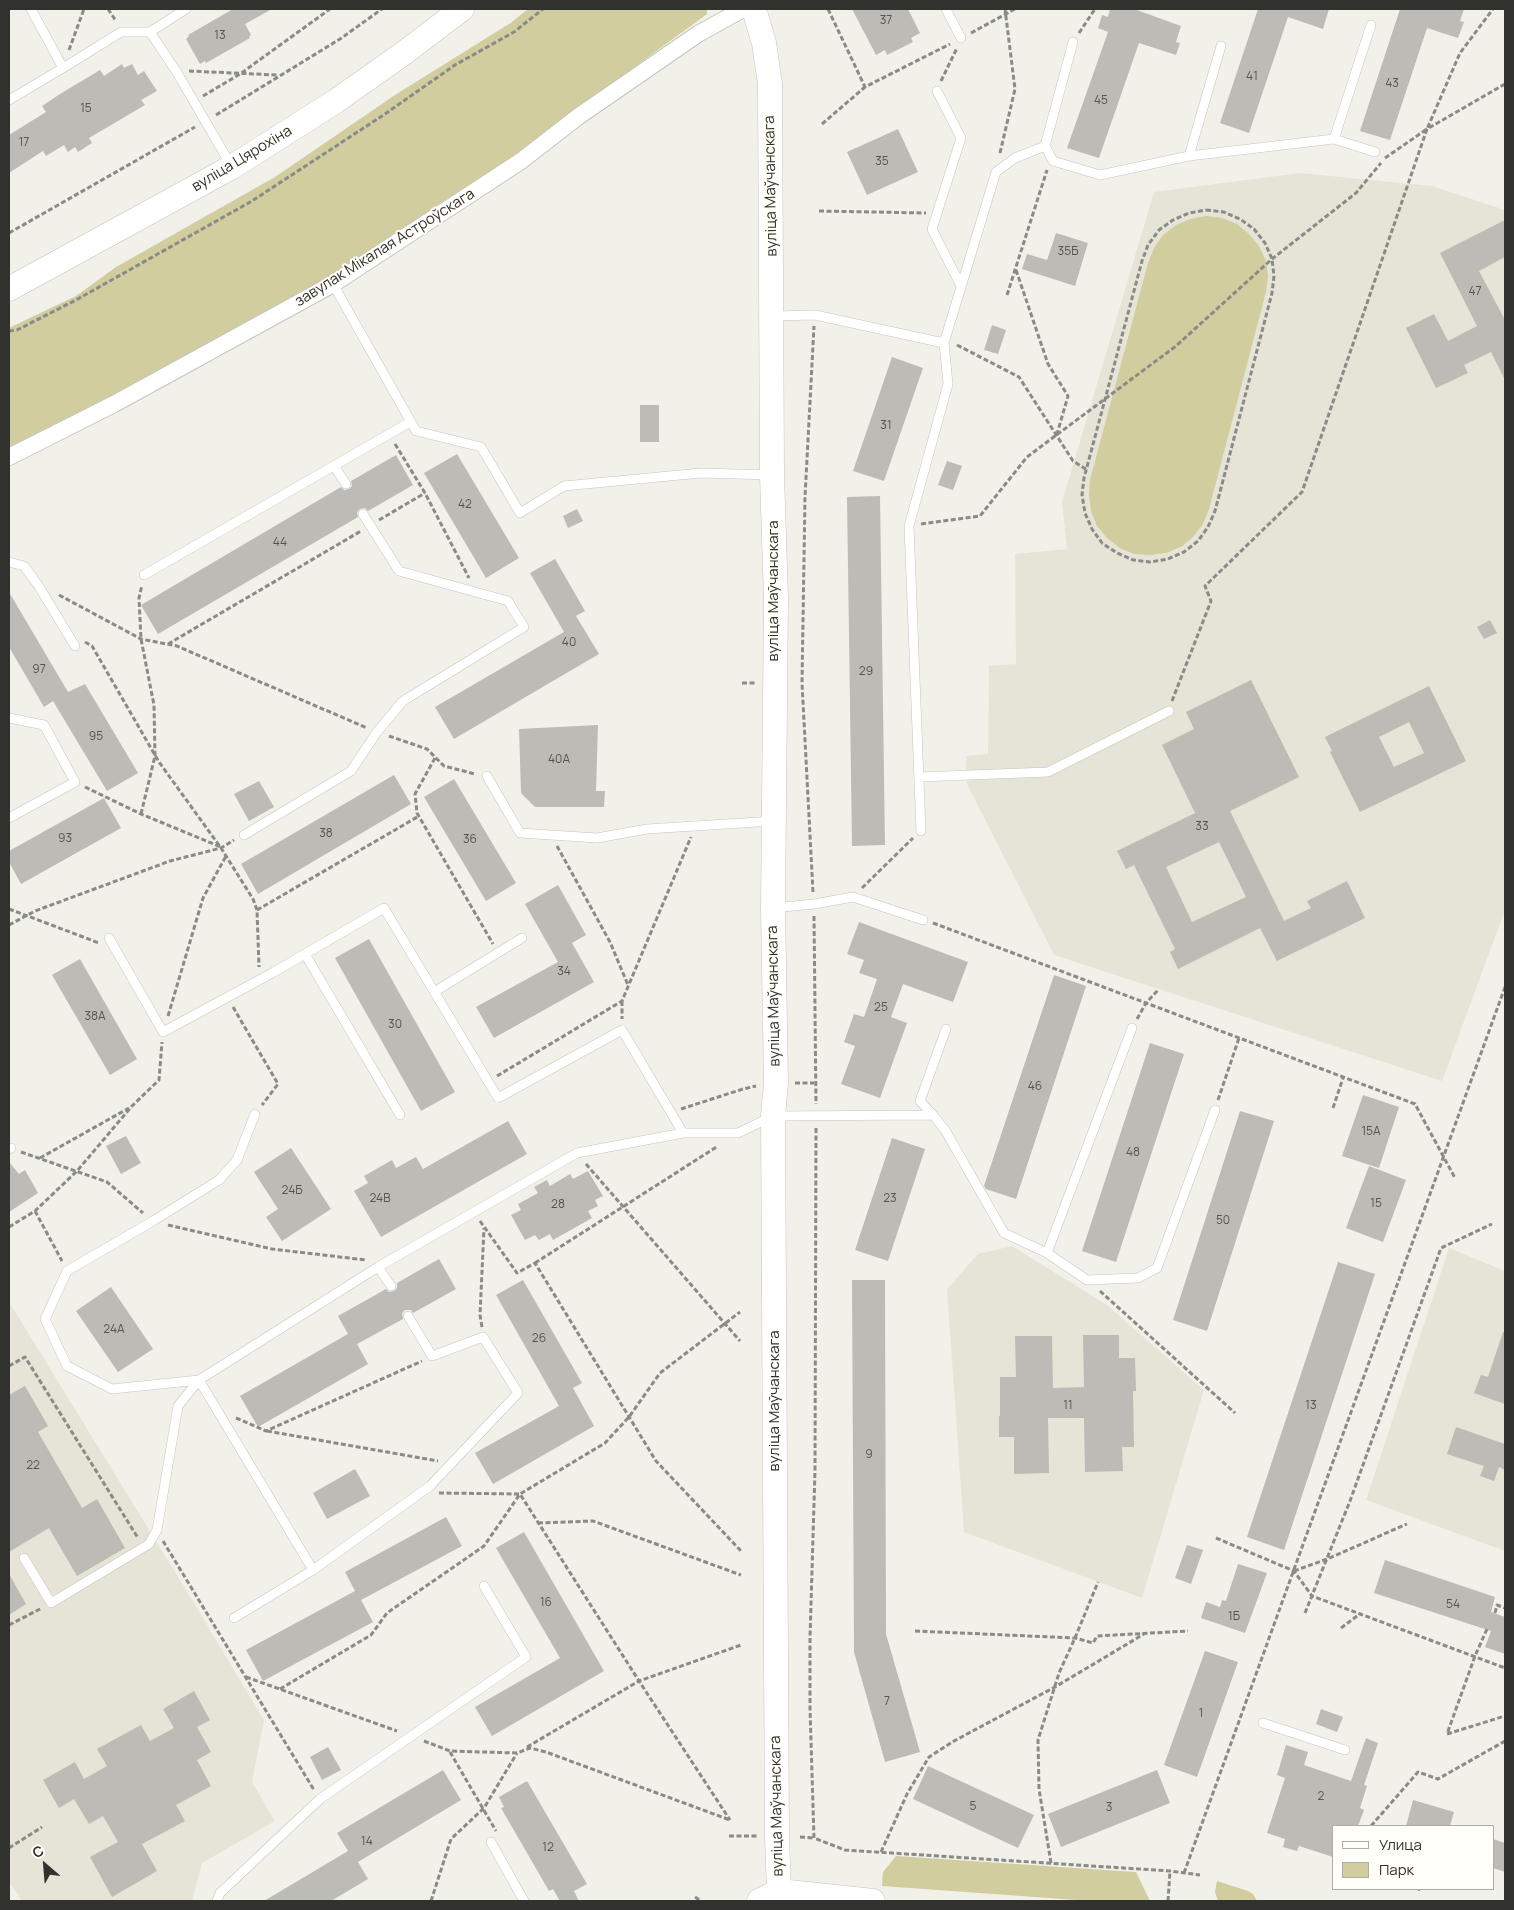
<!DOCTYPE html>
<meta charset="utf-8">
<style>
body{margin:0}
#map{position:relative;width:1514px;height:1910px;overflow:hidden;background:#f1f1ea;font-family:Manrope,sans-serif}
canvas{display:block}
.frame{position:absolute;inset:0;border:10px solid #31312e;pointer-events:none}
.legend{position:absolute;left:1332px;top:1825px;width:162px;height:65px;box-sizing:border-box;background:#fffef8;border:1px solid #adaca7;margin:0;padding:6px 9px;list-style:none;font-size:15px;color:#31312e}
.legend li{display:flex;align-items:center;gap:10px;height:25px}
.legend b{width:25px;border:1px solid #adaca7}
.north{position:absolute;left:20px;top:1840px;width:50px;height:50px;-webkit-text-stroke:4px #fffef8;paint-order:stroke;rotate:333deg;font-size:14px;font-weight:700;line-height:20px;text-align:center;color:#31312e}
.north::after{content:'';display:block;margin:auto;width:18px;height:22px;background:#31312e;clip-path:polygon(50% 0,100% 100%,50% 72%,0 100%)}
</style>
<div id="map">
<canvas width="1514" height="1910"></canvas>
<div class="frame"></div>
<ul class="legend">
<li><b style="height:6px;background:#fff"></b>Улица</li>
<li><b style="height:14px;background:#d1cd9f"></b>Парк</li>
</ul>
<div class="north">С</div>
</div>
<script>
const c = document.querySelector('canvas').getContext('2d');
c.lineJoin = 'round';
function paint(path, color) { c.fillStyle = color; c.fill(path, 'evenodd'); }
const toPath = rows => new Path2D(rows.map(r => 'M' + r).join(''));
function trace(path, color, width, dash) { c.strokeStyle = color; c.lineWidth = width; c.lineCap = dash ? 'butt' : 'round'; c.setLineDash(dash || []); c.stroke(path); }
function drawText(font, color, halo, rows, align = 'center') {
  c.font = font + ' Manrope,sans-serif'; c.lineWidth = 4; c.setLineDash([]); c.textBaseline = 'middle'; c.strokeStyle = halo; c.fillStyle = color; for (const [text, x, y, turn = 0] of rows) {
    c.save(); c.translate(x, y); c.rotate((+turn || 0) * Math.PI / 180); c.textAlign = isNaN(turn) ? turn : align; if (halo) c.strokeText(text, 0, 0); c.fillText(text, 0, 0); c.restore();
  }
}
const built = toPath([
 [1300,173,1432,186,1505,210,1505,910,1442,1081,1054,955,967,784,966,756,988,754,989,666,1016,664,1015,554,1067,549,1062,502,1154,192],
 [1012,1246,1107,1305,1204,1390,1142,1598,964,1532,947,1289,978,1254],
 [1449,1248,1505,1271,1505,1551,1366,1500],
 [9,1304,11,1305,183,1585,264,1720,252,1782,275,1821,202,1863,192,1901,22,1901,9,1881]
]);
const green = toPath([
 [528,9,707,9,707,14,410,231,101,407,9,450,9,328,76,296,116,267,275,177,395,95,512,22],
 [1206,216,1222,218,1237,224,1249,234,1259,246,1266,261,1268,276,1266,292,1209,509,1203,524,1193,537,1181,547,1166,553,1150,555,1134,554,1120,548,1107,538,1097,526,1091,511,1089,495,1090,480,1148,263,1154,248,1163,235,1176,225,1190,219],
 [896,1856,1136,1872,1150,1901,1090,1901,882,1886,883,1872],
 [1217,1881,1248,1891,1253,1894,1257,1901,1218,1901,1215,1892]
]);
const building = toPath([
 [233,9,272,9,245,24,251,35,249,36,250,38,206,63,205,61,200,64,186,39,189,36,188,35],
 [852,9,908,9,920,33,911,38,913,42,887,55,885,50,876,55],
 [1110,9,1134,9,1181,26,1176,42,1180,43,1176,55,1139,43,1099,158,1067,148,1108,32,1098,28,1102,15,1108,17],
 [1258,9,1329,9,1323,29,1288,17,1249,133,1220,123],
 [1400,9,1464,9,1460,21,1464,22,1458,38,1427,28,1390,140,1360,131],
 [122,64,124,68,132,64,138,75,144,71,157,91,141,100,145,105,89,138,92,143,78,152,75,147,68,152,64,145,46,156,43,151,9,173,9,135,46,112,42,106,60,94,100,70,104,76],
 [898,129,918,172,867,195,847,152],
 [1505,220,1505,257,1479,271,1505,320,1505,380,1491,352,1464,365,1468,373,1436,388,1406,328,1434,314,1448,341,1477,326,1440,253],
 [1056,233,1088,243,1075,286,1022,269,1027,254,1047,260],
 [992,325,1006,330,998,354,984,350],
 [892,357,923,368,884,481,853,471],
 [640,405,659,405,659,442,640,442],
 [457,454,519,558,486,578,424,473],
 [396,455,413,485,368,511,365,508,360,509,357,512,358,517,158,634,141,605,341,487,344,490,349,489,352,486,351,481],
 [947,461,962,466,953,490,938,485],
 [880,496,885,845,852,846,847,497],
 [577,509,583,521,568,528,563,516],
 [555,559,585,611,576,616,599,654,454,739,435,707,564,632,530,573],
 [9,592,68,692,85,684,138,773,107,791,53,701,44,707,9,647],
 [1490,620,1497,633,1484,639,1477,627],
 [1251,680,1299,777,1230,811,1284,921,1311,908,1307,901,1347,881,1365,918,1277,961,1260,928,1178,969,1170,952,1175,949,1134,865,1126,869,1117,851,1195,813,1162,745,1194,729,1186,712],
 [1219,842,1246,897,1192,922,1166,867],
 [1429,686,1466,761,1360,812,1330,752,1332,751,1325,737],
 [1409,722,1424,753,1394,767,1379,737],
 [598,725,596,791,605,791,604,807,535,807,521,793,519,729],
 [394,775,411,804,258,894,241,864],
 [454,779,516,883,486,901,424,797],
 [259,781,274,807,249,821,234,794],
 [104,798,121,828,21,884,9,862,9,851],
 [558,885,586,935,572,943,594,982,494,1038,476,1007,558,962,525,904],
 [859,922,968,962,953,1002,903,984,891,1017,907,1023,880,1098,841,1084,855,1046,844,1042,854,1014,864,1017,877,979,859,973,864,960,847,954],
 [369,939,455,1092,421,1111,335,958],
 [80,959,137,1059,110,1075,52,975],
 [1054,975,1086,986,1016,1199,986,1189,984,1186],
 [1150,1043,1184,1054,1116,1262,1082,1251],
 [1363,1095,1399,1107,1379,1168,1342,1156],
 [1240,1111,1274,1121,1207,1331,1173,1320],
 [508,1121,527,1154,381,1237,354,1191,368,1183,364,1176,392,1160,396,1168,416,1157,423,1169],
 [126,1136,141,1163,121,1174,106,1146],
 [892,1138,925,1149,888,1261,855,1250],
 [291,1148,331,1209,282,1241,266,1217,278,1209,254,1172],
 [9,1162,19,1174,25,1170,38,1193,9,1212],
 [1369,1166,1406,1180,1383,1242,1346,1228],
 [588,1171,603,1196,595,1200,598,1206,588,1211,592,1218,553,1240,550,1234,539,1240,535,1235,525,1240,511,1215,521,1210,518,1204,538,1193,534,1187,547,1180,550,1186,570,1174,573,1179],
 [439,1259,456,1289,413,1313,411,1310,405,1310,402,1313,403,1319,357,1344,368,1364,258,1427,240,1396,348,1334,338,1316,386,1289,389,1292,394,1291,397,1288,397,1283],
 [1338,1262,1375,1274,1284,1550,1247,1537],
 [523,1280,582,1383,573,1388,594,1426,493,1484,475,1453,559,1406,496,1295],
 [852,1280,885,1280,886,1634,920,1752,885,1762,854,1652],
 [111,1287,153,1349,118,1372,76,1311],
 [1503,1332,1505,1332,1505,1404,1474,1393,1481,1375,1488,1377],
 [1083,1335,1119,1335,1119,1358,1135,1358,1136,1391,1133,1391,1134,1447,1122,1447,1123,1471,1085,1472,1084,1418,1048,1418,1049,1473,1014,1474,1014,1437,999,1437,999,1416,1000,1416,1000,1377,1016,1377,1015,1336,1052,1336,1053,1388,1084,1387],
 [25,1386,48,1426,38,1432,82,1508,97,1499,125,1548,77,1576,49,1528,9,1552,9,1395],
 [1456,1427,1505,1444,1505,1470,1499,1467,1494,1481,1480,1476,1484,1466,1447,1454],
 [355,1469,370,1496,327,1519,313,1493],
 [446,1517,462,1546,361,1600,373,1622,263,1681,246,1650,355,1591,345,1572],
 [524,1532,604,1671,492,1736,475,1707,560,1658,496,1548],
 [1187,1545,1203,1550,1191,1584,1175,1578],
 [1385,1560,1495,1597,1491,1612,1505,1617,1505,1654,1485,1647,1491,1631,1374,1593],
 [1238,1564,1267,1573,1245,1633,1201,1618,1206,1602,1220,1607,1222,1600,1226,1601],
 [9,1574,26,1604,9,1615],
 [1205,1651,1238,1662,1197,1777,1164,1765],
 [194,1691,210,1720,197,1727,211,1752,197,1760,211,1786,176,1805,185,1821,142,1844,157,1871,112,1897,90,1857,118,1842,103,1816,89,1824,74,1799,59,1808,43,1780,75,1762,84,1779,107,1766,97,1749,141,1725,150,1741,174,1728,163,1709],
 [1321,1709,1343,1717,1337,1732,1316,1724],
 [1366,1738,1378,1743,1364,1785,1367,1786,1360,1808,1364,1810,1358,1826,1333,1826,1333,1857,1299,1846,1297,1851,1283,1847,1285,1839,1267,1833,1285,1778,1277,1775,1286,1745,1308,1752,1304,1765,1351,1781],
 [328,1747,341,1770,322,1780,310,1757],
 [928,1766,1034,1815,1018,1848,913,1799],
 [443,1770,461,1800,358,1862,368,1879,331,1901,264,1901,348,1851,337,1833],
 [1157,1770,1170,1803,1061,1847,1048,1814],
 [527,1781,587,1884,574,1891,579,1901,560,1901,553,1889,549,1891,501,1808,504,1807,499,1797],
 [1413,1800,1454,1812,1450,1826,1406,1826],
 [1493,1839,1505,1843,1505,1872,1493,1868]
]);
const path = toPath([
 [108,9,116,21],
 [828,9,865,87,950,44],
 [971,33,1015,9],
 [1079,33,1095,9],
 [69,50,84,9],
 [189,71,277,75],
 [941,81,957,48],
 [203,96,240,74,330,9],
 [216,115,340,39,382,9],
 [822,124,865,87],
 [1000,153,1015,89,1005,9],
 [1385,158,1427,129,1460,53,1493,9],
 [1206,210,1224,212,1240,219,1254,229,1265,243,1272,259,1274,276,1272,293,1215,511,1208,527,1198,541,1184,552,1168,559,1150,562,1133,560,1117,553,1102,543,1092,529,1085,513,1082,495,1084,478,1142,261,1148,245,1159,230,1173,220,1189,213,1206,210],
 [819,211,926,213],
 [9,233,195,127],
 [1016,270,1048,364,1068,396,1057,434],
 [1007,295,1047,170],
 [9,331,17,330,76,300,252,201,385,114,455,65,514,32,543,9],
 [957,345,1019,377,1073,461,1087,470],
 [395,444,425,493,469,578],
 [379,520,425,493],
 [921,524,980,516,1027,457,1176,346,1272,259,1356,193,1381,163],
 [59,595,141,639,177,646,367,728],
 [85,642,92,646,159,762,221,848,253,899,257,910,259,967],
 [168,644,361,531],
 [742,683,756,683],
 [1172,701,1211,601,1205,586,1302,492,1427,129,1505,84],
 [389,736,427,749,444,766,475,774],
 [435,758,415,794,417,813,493,944],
 [85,787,141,814,221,847],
 [141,814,155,756,154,705,141,639,139,598,142,585],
 [557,846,610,942,628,985],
 [862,888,913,838],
 [813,892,802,683,805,497,814,326],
 [9,909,99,943],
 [257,910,419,816],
 [814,916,816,1104],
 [933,923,1415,1104,1455,1178],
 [9,925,35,911,170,861,221,848,234,840],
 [622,1001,622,1019],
 [233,1007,278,1084,262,1105],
 [168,1016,203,898,226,856],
 [1137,1019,1146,1003,1158,990],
 [497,1076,622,1001,691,837],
 [795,1083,814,1083],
 [1218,1100,1239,1038],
 [1333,1108,1343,1078],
 [681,1109,743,1089,756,1086],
 [816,1128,815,1470,810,1638,810,1708,814,1838,845,1850,1170,1871,1200,1875],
 [21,1152,107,1182,143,1213],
 [40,1158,129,1108],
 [586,1164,740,1341],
 [35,1211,62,1261],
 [480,1221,517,1273,535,1263,656,1461,741,1551],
 [168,1225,272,1249,366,1260],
 [9,1227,35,1211,77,1171,132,1106,159,1080,162,1042],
 [535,1263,718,1146],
 [1100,1291,1235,1413],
 [482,1327,480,1315,484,1228],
 [9,1366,25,1357,138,1538],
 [236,1418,266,1431,422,1361],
 [267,1431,438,1461],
 [439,1493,520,1494,639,1681,730,1820],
 [538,1523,593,1521,741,1575],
 [1216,1538,1294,1571,1312,1596,1505,1668],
 [163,1541,314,1790],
 [1294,1571,1327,1559,1407,1524],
 [1305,1613,1350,1501,1441,1248,1492,1224],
 [1495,1613,1497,1605,1505,1608],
 [9,1625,42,1608],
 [1341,1628,1361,1613],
 [1487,1629,1475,1656,1447,1734,1505,1716],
 [915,1631,1075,1638,1093,1643,1097,1636,1188,1631],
 [246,1677,397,1731],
 [280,1689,371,1635,387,1613,484,1546,520,1494,605,1443,629,1417,660,1373,740,1312],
 [424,1741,450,1751,517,1753,530,1748,546,1752,730,1820],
 [527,1747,639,1681,741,1645],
 [450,1752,496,1831],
 [1371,1826,1418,1772,1438,1779,1505,1741],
 [729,1836,757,1836],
 [800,1837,814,1838],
 [9,1848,42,1827],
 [881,1852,907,1794,929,1757,954,1741,1055,1687,1144,1634],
 [1051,1863,1039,1789,1038,1740,1059,1673,1075,1638,1098,1582],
 [1184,1873,1505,987],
 [1418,1889,1420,1890],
 [695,1897,701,1901],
 [431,1901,451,1839,484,1808,517,1753],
 [1168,1901,1170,1871]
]);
const lane = toPath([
 [31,9,63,68,121,32,150,32],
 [186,9,150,32,176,71,232,167],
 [946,9,961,38],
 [937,91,961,138,932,229,961,286],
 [9,100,63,68],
 [1334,139,1371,25],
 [1045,146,1073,42],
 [1189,156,1221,46],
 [333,284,416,431,481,447,520,513,564,486,701,473,772,475],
 [773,316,815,315,944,343,948,384,909,526,921,831],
 [944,343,996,172,1015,158,1045,146,1053,161,1100,175,1189,156,1334,139,1375,152],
 [334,466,346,484],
 [9,562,24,566,38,585,75,646],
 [144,575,410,422],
 [9,718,44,725,75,782,9,818],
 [487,776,520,833,597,838,647,829,774,821],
 [919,777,1048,772,1169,711],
 [244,835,351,771,377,732,403,701,524,627,508,601,399,571,363,514],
 [773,908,814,904,853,897,923,920],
 [109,938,163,1032,274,972,384,908,498,1098,622,1030,683,1133],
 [305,954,400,1115],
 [434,992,522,938],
 [255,1114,237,1160,219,1180,153,1221,67,1271,45,1319,67,1366,112,1389,199,1380,313,1570],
 [933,1115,920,1101,946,1029],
 [9,1149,11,1148],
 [1047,1253,1132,1028],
 [378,1267,391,1286],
 [24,1558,51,1603,149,1544,157,1530,178,1406,199,1380,378,1267,577,1153,683,1133,738,1133,773,1116,933,1115,945,1130,1004,1233,1047,1253,1087,1280,1138,1278,1157,1268,1215,1110],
 [234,1618,313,1570,430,1486,518,1393,483,1337,432,1356,408,1316],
 [1263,1723,1345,1750],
 [491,1842,524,1901],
 [217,1901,220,1893,320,1799,526,1657,484,1586]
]);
const street = toPath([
 [9,457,114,404,333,284,521,161,579,116,698,34,743,9]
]);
const secondary = toPath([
 [754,9,764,43,770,84,772,475,776,599,773,908,776,1083,773,1116,777,1837,779,1891,873,1901],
 [9,289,232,167,336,101,404,53,462,9],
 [759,1901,779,1891]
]);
const numberNames = [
 ["37",886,21],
 ["13",220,36],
 ["41",1252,77],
 ["43",1392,84],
 ["45",1101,101],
 ["15",86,109],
 ["17",24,143],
 ["35",882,162],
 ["35Б",1068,252],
 ["47",1475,292],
 ["31",886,426],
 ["42",465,505],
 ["44",280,543],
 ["40",569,643],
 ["97",39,670],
 ["29",866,672],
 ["95",96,737],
 ["40А",559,760],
 ["33",1202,827],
 ["38",326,834],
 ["93",65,839],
 ["36",470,840],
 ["34",564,972],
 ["25",881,1008],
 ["38А",95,1017],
 ["30",395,1025],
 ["46",1035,1087],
 ["15А",1371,1132],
 ["48",1133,1153],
 ["24Б",292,1191],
 ["24В",380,1199],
 ["23",890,1199],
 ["15",1376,1204],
 ["28",558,1205],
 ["50",1223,1221],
 ["24А",114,1330],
 ["26",539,1339],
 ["11",1068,1406],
 ["13",1311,1406],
 ["9",869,1455],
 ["22",33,1466],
 ["16",546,1603],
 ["54",1453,1605],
 ["1Б",1234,1617],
 ["7",887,1702],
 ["1",1201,1714],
 ["2",1321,1797],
 ["5",973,1807],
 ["3",1109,1808],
 ["14",367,1842],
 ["12",548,1848]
];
const streetNames = [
 ["вуліца Цярохіна",242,159,-31],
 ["вуліца Маўчанскага",771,186,-91],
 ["завулак Мікалая Астроўскага",385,248,-32],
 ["вуліца Маўчанскага",774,591,-90],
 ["вуліца Маўчанскага",774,996,-91],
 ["вуліца Маўчанскага",775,1401,-90],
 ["вуліца Маўчанскага",777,1806,-91]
];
paint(built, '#e5e4d7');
paint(green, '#d1cd9f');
paint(building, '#bcbbb5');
trace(lane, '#c5c5be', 10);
trace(street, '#c5c5be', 18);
trace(secondary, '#c5c5be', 25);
trace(path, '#8a8a86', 3, [5, 2.5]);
trace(lane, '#fff', 9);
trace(street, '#fff', 16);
trace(secondary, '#fff', 24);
drawText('12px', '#545450', null, numberNames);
drawText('15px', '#31312e', '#fffef8', streetNames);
</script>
